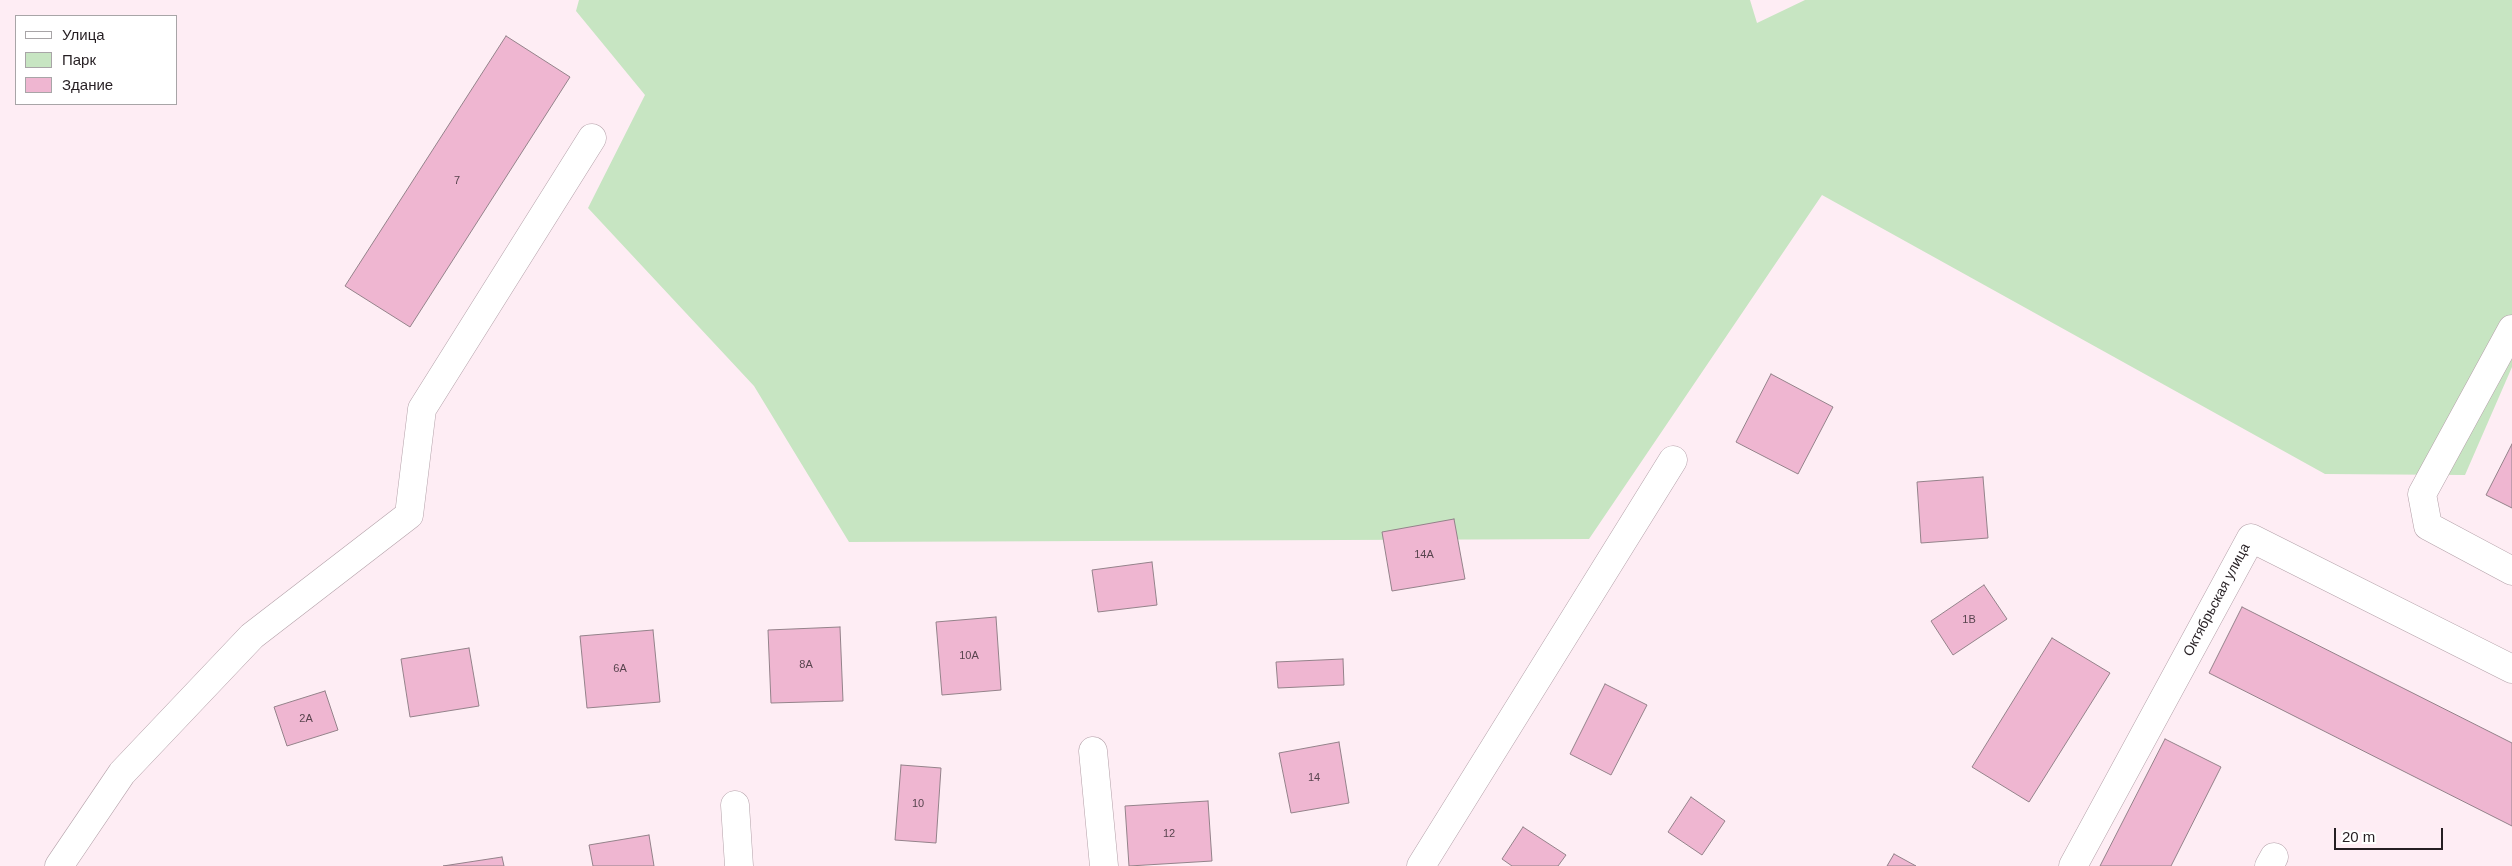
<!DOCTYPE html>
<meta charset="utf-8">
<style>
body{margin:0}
#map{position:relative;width:2512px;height:866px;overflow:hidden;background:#feedf4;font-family:Arial,sans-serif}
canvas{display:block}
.legend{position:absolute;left:15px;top:15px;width:162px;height:90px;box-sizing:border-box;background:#fff;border:1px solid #a8a5a7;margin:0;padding:6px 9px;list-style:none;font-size:15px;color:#251e22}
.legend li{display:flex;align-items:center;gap:10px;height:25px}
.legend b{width:25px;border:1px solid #a8a5a7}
.scale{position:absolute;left:2334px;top:828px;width:109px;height:22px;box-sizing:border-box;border:2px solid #251e22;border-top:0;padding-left:6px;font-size:15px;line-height:18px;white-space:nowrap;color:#251e22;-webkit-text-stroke:4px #fff;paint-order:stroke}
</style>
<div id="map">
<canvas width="2512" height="866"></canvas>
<ul class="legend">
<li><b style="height:6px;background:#fff"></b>Улица</li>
<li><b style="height:14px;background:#c7e5c2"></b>Парк</li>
<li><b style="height:14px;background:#efb6d1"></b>Здание</li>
</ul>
<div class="scale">20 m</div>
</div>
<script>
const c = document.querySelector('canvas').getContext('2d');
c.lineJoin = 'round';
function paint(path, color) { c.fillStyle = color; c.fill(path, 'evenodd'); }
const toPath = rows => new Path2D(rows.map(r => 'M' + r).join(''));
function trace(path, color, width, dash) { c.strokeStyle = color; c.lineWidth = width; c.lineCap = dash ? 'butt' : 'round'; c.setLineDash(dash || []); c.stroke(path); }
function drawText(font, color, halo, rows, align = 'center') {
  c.font = font + ' Arial,sans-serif'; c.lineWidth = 5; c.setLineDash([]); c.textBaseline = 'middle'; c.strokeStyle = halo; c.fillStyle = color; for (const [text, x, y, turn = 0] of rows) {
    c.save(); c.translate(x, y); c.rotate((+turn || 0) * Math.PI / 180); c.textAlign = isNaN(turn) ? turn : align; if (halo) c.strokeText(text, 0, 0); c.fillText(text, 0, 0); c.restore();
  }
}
const green = toPath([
 [579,0,1750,0,1757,23,1805,0,2512,0,2512,367,2465,475,2325,474,1822,195,1589,539,849,542,754,386,588,208,645,95,576,11]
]);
const building = toPath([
 [506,36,570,77,410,327,345,286,506,36],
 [1771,374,1833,407,1798,474,1736,442,1771,374],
 [2512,444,2512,508,2486,495,2512,444],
 [1983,477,1988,538,1921,543,1917,482,1983,477],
 [1454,519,1465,579,1392,591,1382,532,1454,519],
 [1152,562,1157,605,1098,612,1092,570,1152,562],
 [1984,585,2007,619,1953,655,1931,621,1984,585],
 [2242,607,2512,743,2512,826,2209,673,2242,607],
 [996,617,1001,690,942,695,936,622,996,617],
 [840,627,843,701,771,703,768,630,840,627],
 [653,630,660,702,587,708,580,636,653,630],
 [2052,638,2110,673,2029,802,1972,767,2052,638],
 [469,648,479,706,410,717,401,659,469,648],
 [1343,659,1344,685,1278,688,1276,662,1343,659],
 [1605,684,1647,705,1611,775,1570,754,1605,684],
 [325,691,338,730,287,746,274,707,325,691],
 [2165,739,2221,767,2171,866,2100,866,2165,739],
 [1339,742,1349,803,1291,813,1279,753,1339,742],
 [901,765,941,768,936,843,895,840,901,765],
 [1691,797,1725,821,1702,855,1668,832,1691,797],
 [1208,801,1212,861,1129,866,1125,806,1208,801],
 [1523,827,1566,855,1558,866,1512,866,1502,859,1523,827],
 [649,835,654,866,593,866,589,845,649,835],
 [1894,854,1916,866,1887,866,1894,854],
 [502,857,504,866,443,866,502,857]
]);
const minor = toPath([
 [2512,329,2422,494,2428,526,2512,571],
 [1093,751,1104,866],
 [735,805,739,866],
 [59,866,122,773,252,636,409,515,422,409,592,138],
 [1421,866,1673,460],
 [2073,866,2251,538,2512,669],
 [2269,866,2274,857]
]);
const numberNames = [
 ["7",457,181],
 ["14А",1424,555],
 ["1В",1969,620],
 ["10А",969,656],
 ["8А",806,665],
 ["6А",620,669],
 ["2А",306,719],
 ["14",1314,778],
 ["10",918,804],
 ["12",1169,834]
];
const streetNames = [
 ["Октябрьская улица",2217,600,-62]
];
paint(green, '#c7e5c2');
paint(building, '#efb6d1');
trace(building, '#94828a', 1);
trace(minor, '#b3a0a8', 29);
trace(minor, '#fff', 28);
drawText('11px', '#58444e', null, numberNames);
drawText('14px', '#251e22', '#fff', streetNames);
</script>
